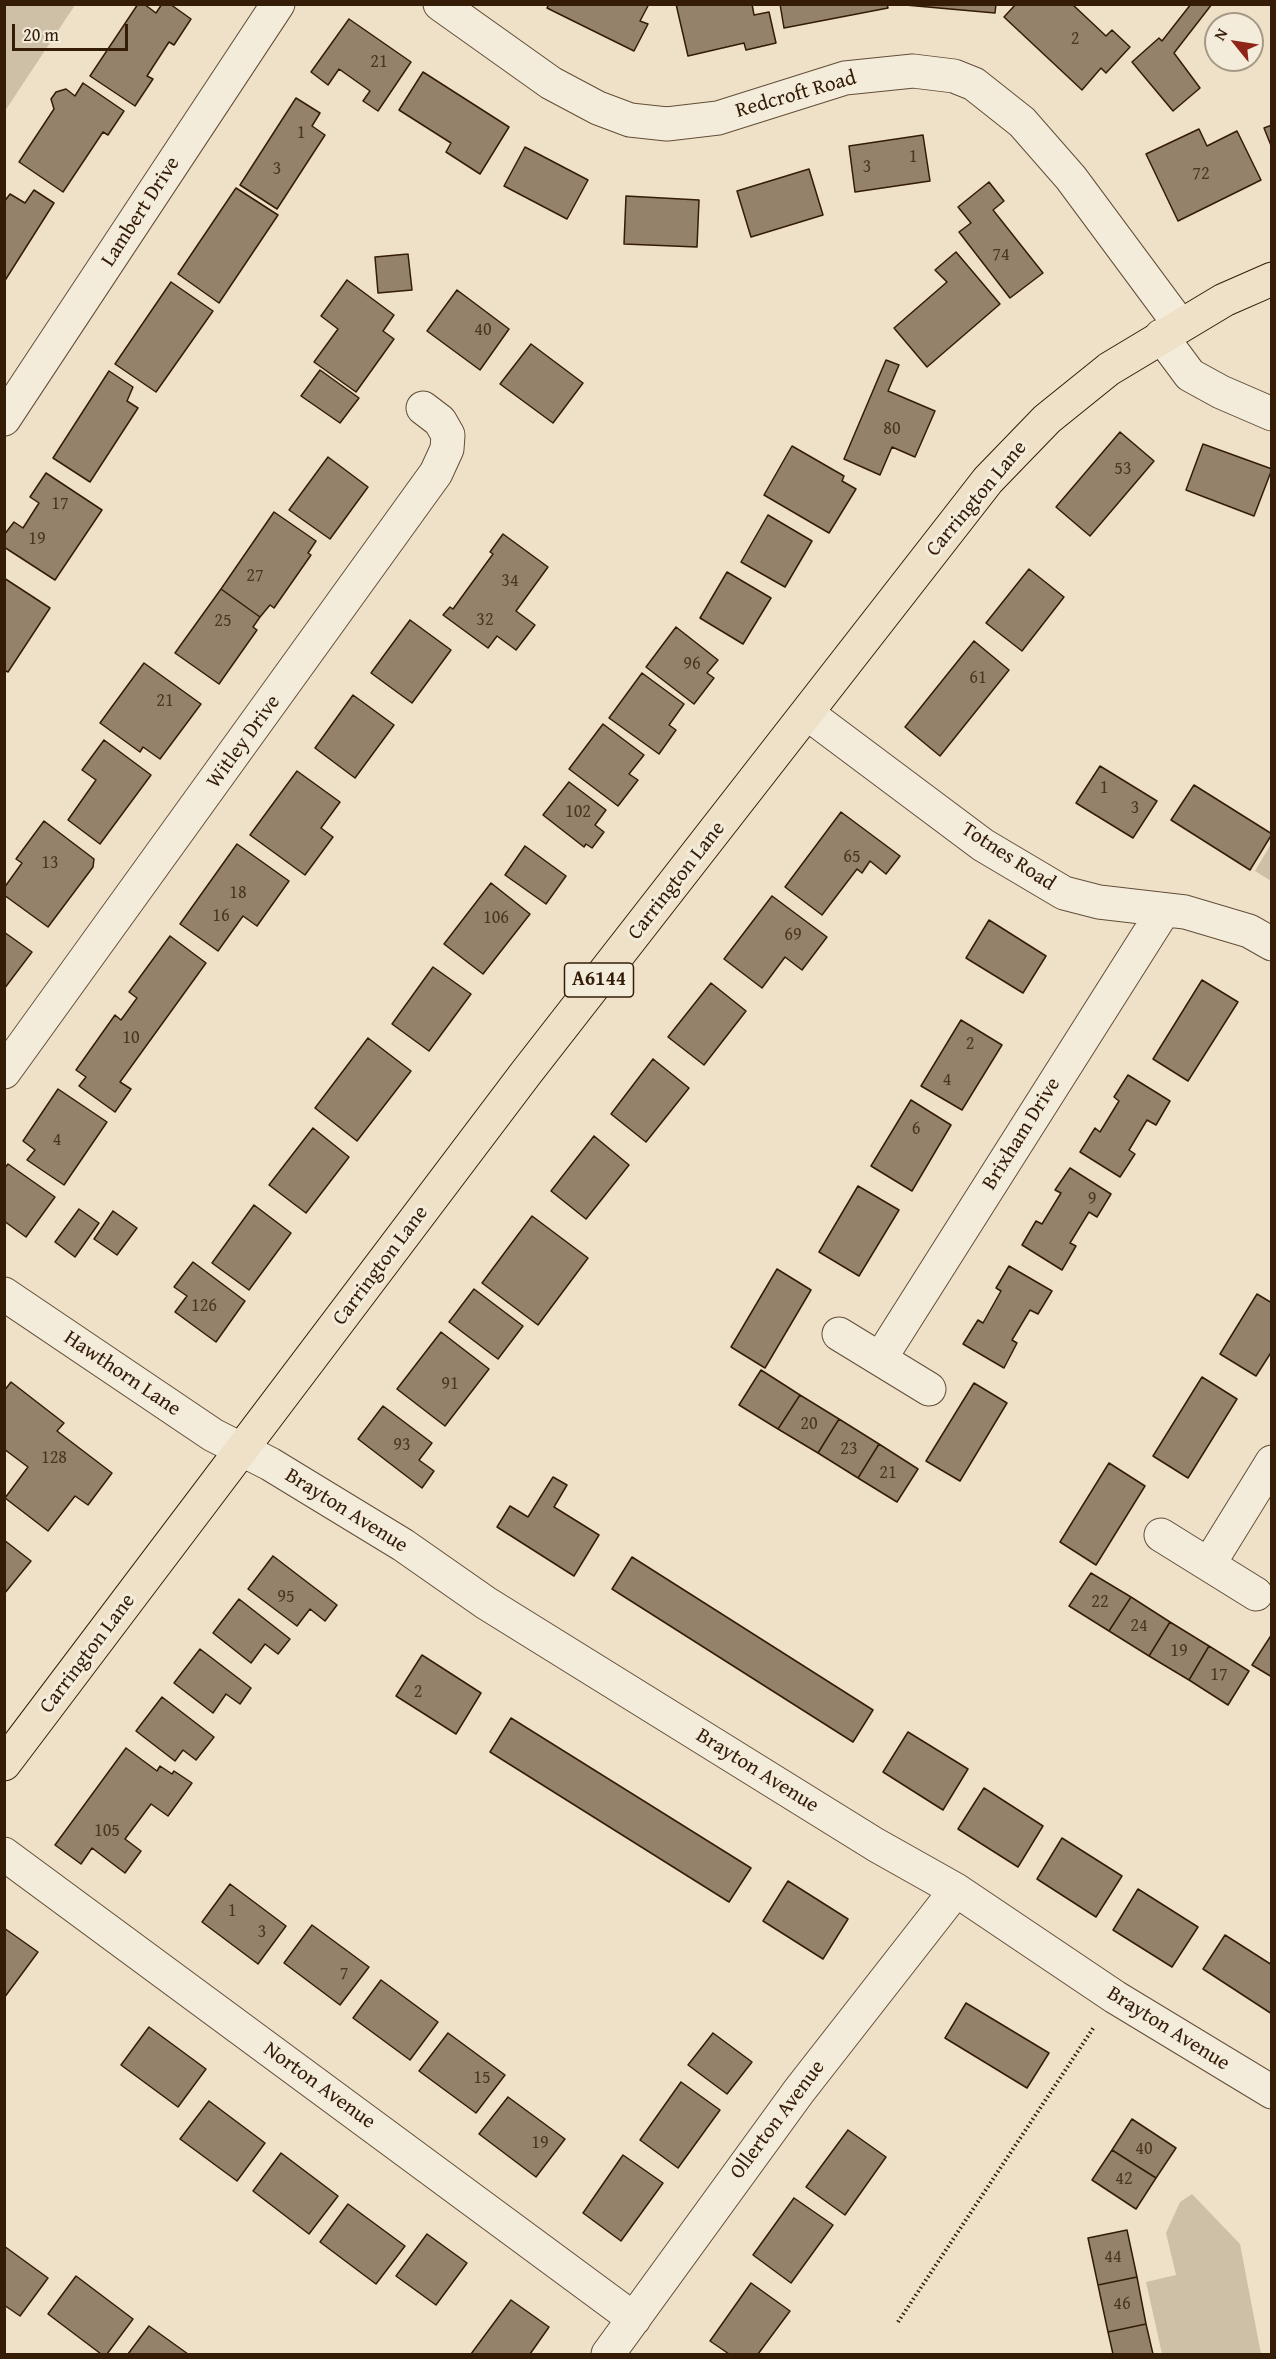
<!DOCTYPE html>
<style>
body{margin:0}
#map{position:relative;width:1276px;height:2359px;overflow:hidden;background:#eee1c8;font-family:"Gentium Book Plus",serif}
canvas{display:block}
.frame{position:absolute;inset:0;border:6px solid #341c07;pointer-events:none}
.north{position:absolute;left:1204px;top:12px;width:60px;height:60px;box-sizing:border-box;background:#f4ecdb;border:2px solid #a79986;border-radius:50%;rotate:300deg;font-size:16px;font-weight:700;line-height:24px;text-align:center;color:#341c07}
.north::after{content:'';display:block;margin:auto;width:21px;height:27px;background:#8f2418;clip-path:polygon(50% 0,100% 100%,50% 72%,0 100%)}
.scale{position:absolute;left:12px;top:24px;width:116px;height:27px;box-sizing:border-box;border:3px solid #341c07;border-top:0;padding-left:8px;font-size:18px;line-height:21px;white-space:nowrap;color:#341c07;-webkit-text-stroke:4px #f4ecdb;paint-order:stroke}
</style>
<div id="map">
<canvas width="1276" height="2359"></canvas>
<div class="frame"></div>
<div class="north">N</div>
<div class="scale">20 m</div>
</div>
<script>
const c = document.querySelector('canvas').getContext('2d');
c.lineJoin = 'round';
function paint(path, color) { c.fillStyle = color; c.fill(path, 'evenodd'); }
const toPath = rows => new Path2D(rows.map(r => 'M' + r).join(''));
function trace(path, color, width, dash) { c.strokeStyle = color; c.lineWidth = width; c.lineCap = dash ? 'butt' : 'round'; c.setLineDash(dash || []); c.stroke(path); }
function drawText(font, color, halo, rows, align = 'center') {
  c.font = font + ' "Gentium Book Plus",serif'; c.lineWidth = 6; c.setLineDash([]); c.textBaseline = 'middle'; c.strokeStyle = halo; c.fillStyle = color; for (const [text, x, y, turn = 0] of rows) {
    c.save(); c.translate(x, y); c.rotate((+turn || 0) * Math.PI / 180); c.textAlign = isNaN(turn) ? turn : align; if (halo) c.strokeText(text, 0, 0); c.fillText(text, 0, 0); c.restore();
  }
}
const green = toPath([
 [5,4,75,5,5,111,4,5],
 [1271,844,1271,881,1255,871],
 [1192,2194,1240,2244,1261,2354,1162,2354,1146,2282,1176,2275,1166,2233,1180,2202]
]);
const building = toPath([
 [138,4,144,4,156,13,162,4,170,4,191,19,174,45,169,42,147,76,153,79,135,106,90,76,138,4],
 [549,4,649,4,640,21,648,24,634,51,547,8,549,4],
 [676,4,752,4,754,15,769,12,776,43,746,50,744,43,688,56,676,4],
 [780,4,887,4,888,8,784,28,780,4],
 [894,4,996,4,995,13,894,4],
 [1016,4,1072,4,1106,36,1112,30,1130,47,1106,73,1101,68,1082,90,1004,17,1016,4],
 [1191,4,1212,4,1174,53,1200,88,1173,111,1132,62,1159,38,1162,41,1191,4],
 [349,19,411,62,378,111,363,101,370,91,339,69,328,85,311,72,349,19],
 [423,72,509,127,480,174,446,152,451,143,399,110,423,72],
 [83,83,124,111,108,135,103,132,63,192,19,162,54,109,51,99,56,92,66,89,75,96,83,83],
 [296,98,320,113,312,126,325,135,277,209,240,185,296,98],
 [1272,125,1272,148,1264,128,1272,125],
 [1199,129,1207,146,1237,131,1261,180,1178,221,1146,154,1199,129],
 [923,135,930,181,855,192,849,146,923,135],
 [525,147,588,180,567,219,504,186,525,147],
 [809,169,823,215,751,237,737,191,809,169],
 [989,182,1004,201,993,210,1043,273,1010,298,959,232,971,223,958,207,989,182],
 [236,188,278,215,219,303,178,274,236,188],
 [34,190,54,203,4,282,4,202,10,194,25,203,34,190],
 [626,196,699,200,697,247,624,244,626,196],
 [956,252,1000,304,927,367,894,328,947,282,935,270,956,252],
 [408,254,412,290,378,293,375,257,408,254],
 [347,280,394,315,383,331,394,339,356,392,314,362,338,329,321,316,347,280],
 [171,282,213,311,156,392,115,364,171,282],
 [457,290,509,329,480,370,427,331,457,290],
 [531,344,583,383,553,423,500,384,531,344],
 [886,360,899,365,888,391,935,411,915,457,892,447,880,475,844,459,886,360],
 [320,370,359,398,340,423,301,396,320,370],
 [109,371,133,387,127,401,138,408,90,482,53,458,109,371],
 [1120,432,1154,461,1090,536,1056,507,1120,432],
 [1203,444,1272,469,1254,516,1186,490,1203,444],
 [792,446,844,476,842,481,856,489,829,533,764,495,792,446],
 [328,457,368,487,330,539,289,510,328,457],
 [46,473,102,510,55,580,4,547,4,535,14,522,23,528,39,503,30,497,46,473],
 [274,512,316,541,308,553,311,555,274,608,270,605,260,617,221,589,274,512],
 [768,515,812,541,785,587,741,562,768,515],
 [503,534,548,567,516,611,535,625,516,650,497,636,488,648,443,615,450,607,453,609,493,554,490,552,503,534],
 [1029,569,1064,597,1022,651,986,623,1029,569],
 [727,572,771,598,743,644,700,618,727,572],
 [4,578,50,608,8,672,4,670,4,578],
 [221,589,260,617,253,627,257,630,219,684,175,653,221,589],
 [410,620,451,650,412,703,371,673,410,620],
 [676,627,718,660,707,673,714,678,694,704,646,667,676,627],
 [974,641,1009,670,940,756,905,727,974,641],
 [144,663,201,704,160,759,143,747,140,752,100,723,144,663],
 [642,673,684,704,669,725,676,730,659,754,609,718,642,673],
 [353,695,394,725,355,778,315,748,353,695],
 [603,724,644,755,629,774,638,780,618,806,569,769,603,724],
 [104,740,151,775,100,844,68,820,96,780,82,770,104,740],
 [1100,766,1157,801,1133,838,1076,803,1100,766],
 [297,771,340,802,321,828,333,837,305,875,250,835,297,771],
 [569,782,606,810,595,825,604,832,592,848,586,844,584,847,543,815,569,782],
 [1194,785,1272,834,1250,870,1171,820,1194,785],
 [841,812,900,856,886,874,870,861,862,873,857,869,822,915,785,887,841,812],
 [44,821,94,859,93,867,48,927,4,895,4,888,22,863,16,859,44,821],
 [237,844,289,881,257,926,243,916,218,951,180,924,237,844],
 [525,846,566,876,546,904,505,875,525,846],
 [491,883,530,914,483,974,444,944,491,883],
 [772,896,827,937,802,970,785,957,762,988,724,959,772,896],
 [989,920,1046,956,1023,993,966,958,989,920],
 [4,932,32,952,4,989,4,932],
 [170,936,206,963,120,1082,131,1089,115,1112,79,1086,86,1077,76,1070,115,1015,121,1020,137,998,129,992,170,936],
 [433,967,471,994,429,1051,392,1024,433,967],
 [1202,980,1238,1002,1188,1081,1153,1059,1202,980],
 [711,983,746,1011,704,1065,668,1037,711,983],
 [961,1020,1002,1045,962,1110,921,1086,961,1020],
 [368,1038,411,1071,357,1141,315,1108,368,1038],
 [653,1059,689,1088,646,1142,611,1114,653,1059],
 [1128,1075,1170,1101,1156,1125,1147,1120,1129,1150,1135,1154,1120,1177,1080,1152,1095,1128,1100,1132,1119,1101,1114,1097,1128,1075],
 [58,1089,107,1122,64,1185,27,1160,35,1150,23,1141,58,1089],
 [911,1100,951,1125,912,1191,871,1166,911,1100],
 [313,1128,349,1157,306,1213,269,1185,313,1128],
 [594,1136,629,1165,586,1219,551,1191,594,1136],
 [8,1164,55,1197,26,1237,4,1221,4,1169,8,1164],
 [1070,1168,1111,1194,1097,1217,1089,1212,1070,1243,1076,1246,1062,1270,1022,1245,1036,1221,1042,1224,1061,1193,1055,1190,1070,1168],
 [858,1186,899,1210,859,1276,819,1252,858,1186],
 [254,1205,291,1233,249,1290,212,1263,254,1205],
 [79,1209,99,1223,75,1257,55,1242,79,1209],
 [113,1211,137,1228,117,1255,94,1239,113,1211],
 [532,1216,588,1258,538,1325,482,1283,532,1216],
 [193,1262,245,1301,216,1342,175,1312,187,1296,174,1287,193,1262],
 [1009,1266,1052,1291,1038,1314,1030,1310,1012,1340,1017,1343,1004,1368,963,1344,978,1320,983,1323,1001,1291,996,1288,1009,1266],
 [777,1269,811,1290,765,1368,731,1347,777,1269],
 [474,1289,523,1326,498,1359,449,1322,474,1289],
 [1257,1294,1272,1303,1272,1351,1256,1376,1220,1354,1257,1294],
 [441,1332,489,1369,445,1426,397,1389,441,1332],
 [761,1370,800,1395,778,1429,739,1405,761,1370],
 [1202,1377,1237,1399,1188,1478,1153,1456,1202,1377],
 [11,1382,64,1423,57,1431,112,1473,88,1505,75,1496,48,1531,5,1498,28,1467,4,1449,4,1391,11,1382],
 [974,1383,1007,1403,960,1481,926,1461,974,1383],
 [800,1395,839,1419,818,1453,778,1429,800,1395],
 [383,1406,432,1443,419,1460,434,1471,422,1488,358,1439,383,1406],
 [839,1419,879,1444,858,1478,818,1453,839,1419],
 [879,1444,918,1469,897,1502,858,1478,879,1444],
 [1109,1463,1145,1486,1096,1565,1060,1542,1109,1463],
 [553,1477,567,1485,554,1507,599,1535,574,1576,497,1527,510,1506,528,1517,553,1477],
 [4,1540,31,1561,4,1594,4,1540],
 [273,1556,337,1605,325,1621,310,1609,297,1626,248,1589,273,1556],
 [632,1557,873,1710,853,1742,612,1589,632,1557],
 [1091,1573,1131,1597,1109,1631,1069,1606,1091,1573],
 [1131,1597,1170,1622,1149,1656,1109,1631,1131,1597],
 [239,1599,290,1639,278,1654,265,1644,251,1663,213,1633,239,1599],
 [1170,1622,1209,1646,1189,1680,1149,1656,1170,1622],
 [1272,1634,1272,1677,1252,1665,1272,1634],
 [1209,1646,1249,1671,1228,1705,1189,1680,1209,1646],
 [200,1649,251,1688,240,1704,226,1694,213,1713,174,1683,200,1649],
 [422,1655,481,1693,456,1734,396,1696,422,1655],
 [162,1697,214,1737,196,1760,183,1750,175,1761,136,1731,162,1697],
 [511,1718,751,1868,729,1902,490,1752,511,1718],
 [908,1732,968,1769,943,1810,883,1772,908,1732],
 [126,1748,157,1771,160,1766,172,1774,174,1771,192,1783,168,1816,151,1804,125,1839,141,1851,125,1873,92,1848,81,1864,55,1845,126,1748],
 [984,1788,1043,1826,1018,1867,958,1829,984,1788],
 [1062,1838,1122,1876,1096,1917,1037,1879,1062,1838],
 [788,1881,848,1919,823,1959,763,1921,788,1881],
 [230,1884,286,1926,258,1964,202,1922,230,1884],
 [1138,1889,1198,1927,1172,1967,1113,1930,1138,1889],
 [312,1925,369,1967,340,2005,284,1963,312,1925],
 [4,1928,38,1952,4,1998,4,1928],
 [1225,1935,1272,1965,1272,2014,1203,1969,1225,1935],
 [381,1980,438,2022,410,2060,353,2018,381,1980],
 [966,2003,1049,2053,1027,2088,945,2038,966,2003],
 [149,2027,206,2069,178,2107,121,2065,149,2027],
 [448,2033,505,2075,476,2113,419,2071,448,2033],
 [713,2033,752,2062,727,2094,688,2065,713,2033],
 [681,2082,720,2110,678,2168,640,2140,681,2082],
 [508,2097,565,2139,536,2177,479,2134,508,2097],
 [209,2101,265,2143,237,2181,180,2139,209,2101],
 [1132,2119,1176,2148,1156,2178,1112,2150,1132,2119],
 [848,2130,886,2157,845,2215,806,2187,848,2130],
 [1112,2150,1156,2178,1136,2209,1092,2180,1112,2150],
 [281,2153,338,2196,309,2234,253,2191,281,2153],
 [623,2155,663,2183,621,2241,583,2213,623,2155],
 [794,2198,833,2225,791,2283,753,2255,794,2198],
 [348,2204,405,2246,376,2284,320,2242,348,2204],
 [1127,2230,1137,2277,1098,2285,1088,2238,1127,2230],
 [427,2234,467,2263,436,2305,396,2276,427,2234],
 [4,2246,48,2278,20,2316,4,2305,4,2246],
 [76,2276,133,2319,107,2354,101,2354,48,2314,76,2276],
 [1137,2277,1146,2324,1108,2332,1098,2285,1137,2277],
 [751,2283,790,2311,758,2354,729,2354,710,2341,751,2283],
 [511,2300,549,2327,530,2354,471,2354,511,2300],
 [1146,2324,1153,2354,1113,2354,1108,2332,1146,2324],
 [149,2326,188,2354,128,2354,149,2326]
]);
const path = toPath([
 [898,2322,1094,2027]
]);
const minor = toPath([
 [440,4,551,83,598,108,630,120,667,124,718,118,845,78,913,71,954,76,974,84,1022,122,1071,178,1180,325],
 [1161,336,1190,375,1221,392,1272,414],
 [4,419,278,4],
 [808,714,983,845,1064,893,1099,902,1185,912,1249,931,1272,944],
 [4,1072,436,473,447,449,448,435,440,421,423,408],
 [4,1294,213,1435,270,1464,403,1545,486,1603,876,1845,956,1890,1115,1997,1272,2092],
 [839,1334,929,1389],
 [880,1359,1164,910],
 [1161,1535,1256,1594],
 [1209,1564,1272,1462],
 [4,1854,634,2319],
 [608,2354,799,2091,956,1890]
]);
const primary = toPath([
 [4,1764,526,1073,988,480,1047,419,1109,369,1224,300,1272,279]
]);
const numberNames = [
 ["2",1075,39],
 ["21",379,62],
 ["1",301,133],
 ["1",913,157],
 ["3",867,167],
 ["3",277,169],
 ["72",1201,174],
 ["74",1001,255],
 ["40",483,330],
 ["80",892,429],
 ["53",1123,469],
 ["17",60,504],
 ["19",37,539],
 ["27",255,576],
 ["34",510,581],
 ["32",485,620],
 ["25",223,621],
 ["96",692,664],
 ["61",978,678],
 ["21",165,701],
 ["1",1104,788],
 ["3",1135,808],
 ["102",578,812],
 ["65",852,857],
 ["13",50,863],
 ["18",238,893],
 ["16",221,916],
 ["106",496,918],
 ["69",793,935],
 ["10",131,1038],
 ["2",970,1044],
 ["4",947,1080],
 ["6",916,1129],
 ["4",57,1140],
 ["9",1092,1199],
 ["126",204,1306],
 ["91",450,1384],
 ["20",809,1424],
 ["93",402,1445],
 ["23",849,1449],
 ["128",54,1458],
 ["21",888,1473],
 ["95",286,1597],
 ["22",1100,1602],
 ["24",1139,1626],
 ["19",1179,1651],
 ["17",1219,1675],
 ["2",418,1692],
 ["105",107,1831],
 ["1",232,1911],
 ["3",262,1932],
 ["7",344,1974],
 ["15",482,2078],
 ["19",540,2143],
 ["40",1144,2149],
 ["42",1124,2179],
 ["44",1113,2257],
 ["46",1122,2304]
];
const shields = [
 [599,980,69]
];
const shieldNames = [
 ["A6144",599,980]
];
const streetNames = [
 ["Redcroft Road",796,95,-16],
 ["Lambert Drive",141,212,-57],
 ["Carrington Lane",977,499,-50],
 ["Witley Drive",244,742,-54],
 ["Totnes Road",1008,857,33],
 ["Carrington Lane",677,881,-52],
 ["Brixham Drive",1022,1134,-58],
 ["Carrington Lane",381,1266,-53],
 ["Hawthorn Lane",122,1374,34],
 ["Brayton Avenue",346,1511,32],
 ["Carrington Lane",88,1654,-53],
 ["Brayton Avenue",757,1771,32],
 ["Brayton Avenue",1168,2029,32],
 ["Norton Avenue",319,2086,36],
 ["Ollerton Avenue",778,2120,-53]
];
paint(green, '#cec0a7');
paint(building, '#95826b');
trace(building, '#341c07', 1.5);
trace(minor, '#624d37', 35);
trace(primary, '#341c07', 35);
trace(path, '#341c07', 4, [1.5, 3]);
trace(minor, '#f4ecdb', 33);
trace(primary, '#eee1c8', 33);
drawText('18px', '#4c3620', null, numberNames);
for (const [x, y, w] of shields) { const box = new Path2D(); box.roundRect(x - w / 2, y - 17, w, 34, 4.5); c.fillStyle = '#f4ecdb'; c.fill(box); trace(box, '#341c07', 1.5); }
drawText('bold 20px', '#341c07', null, shieldNames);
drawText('21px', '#341c07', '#f4ecdb', streetNames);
</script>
